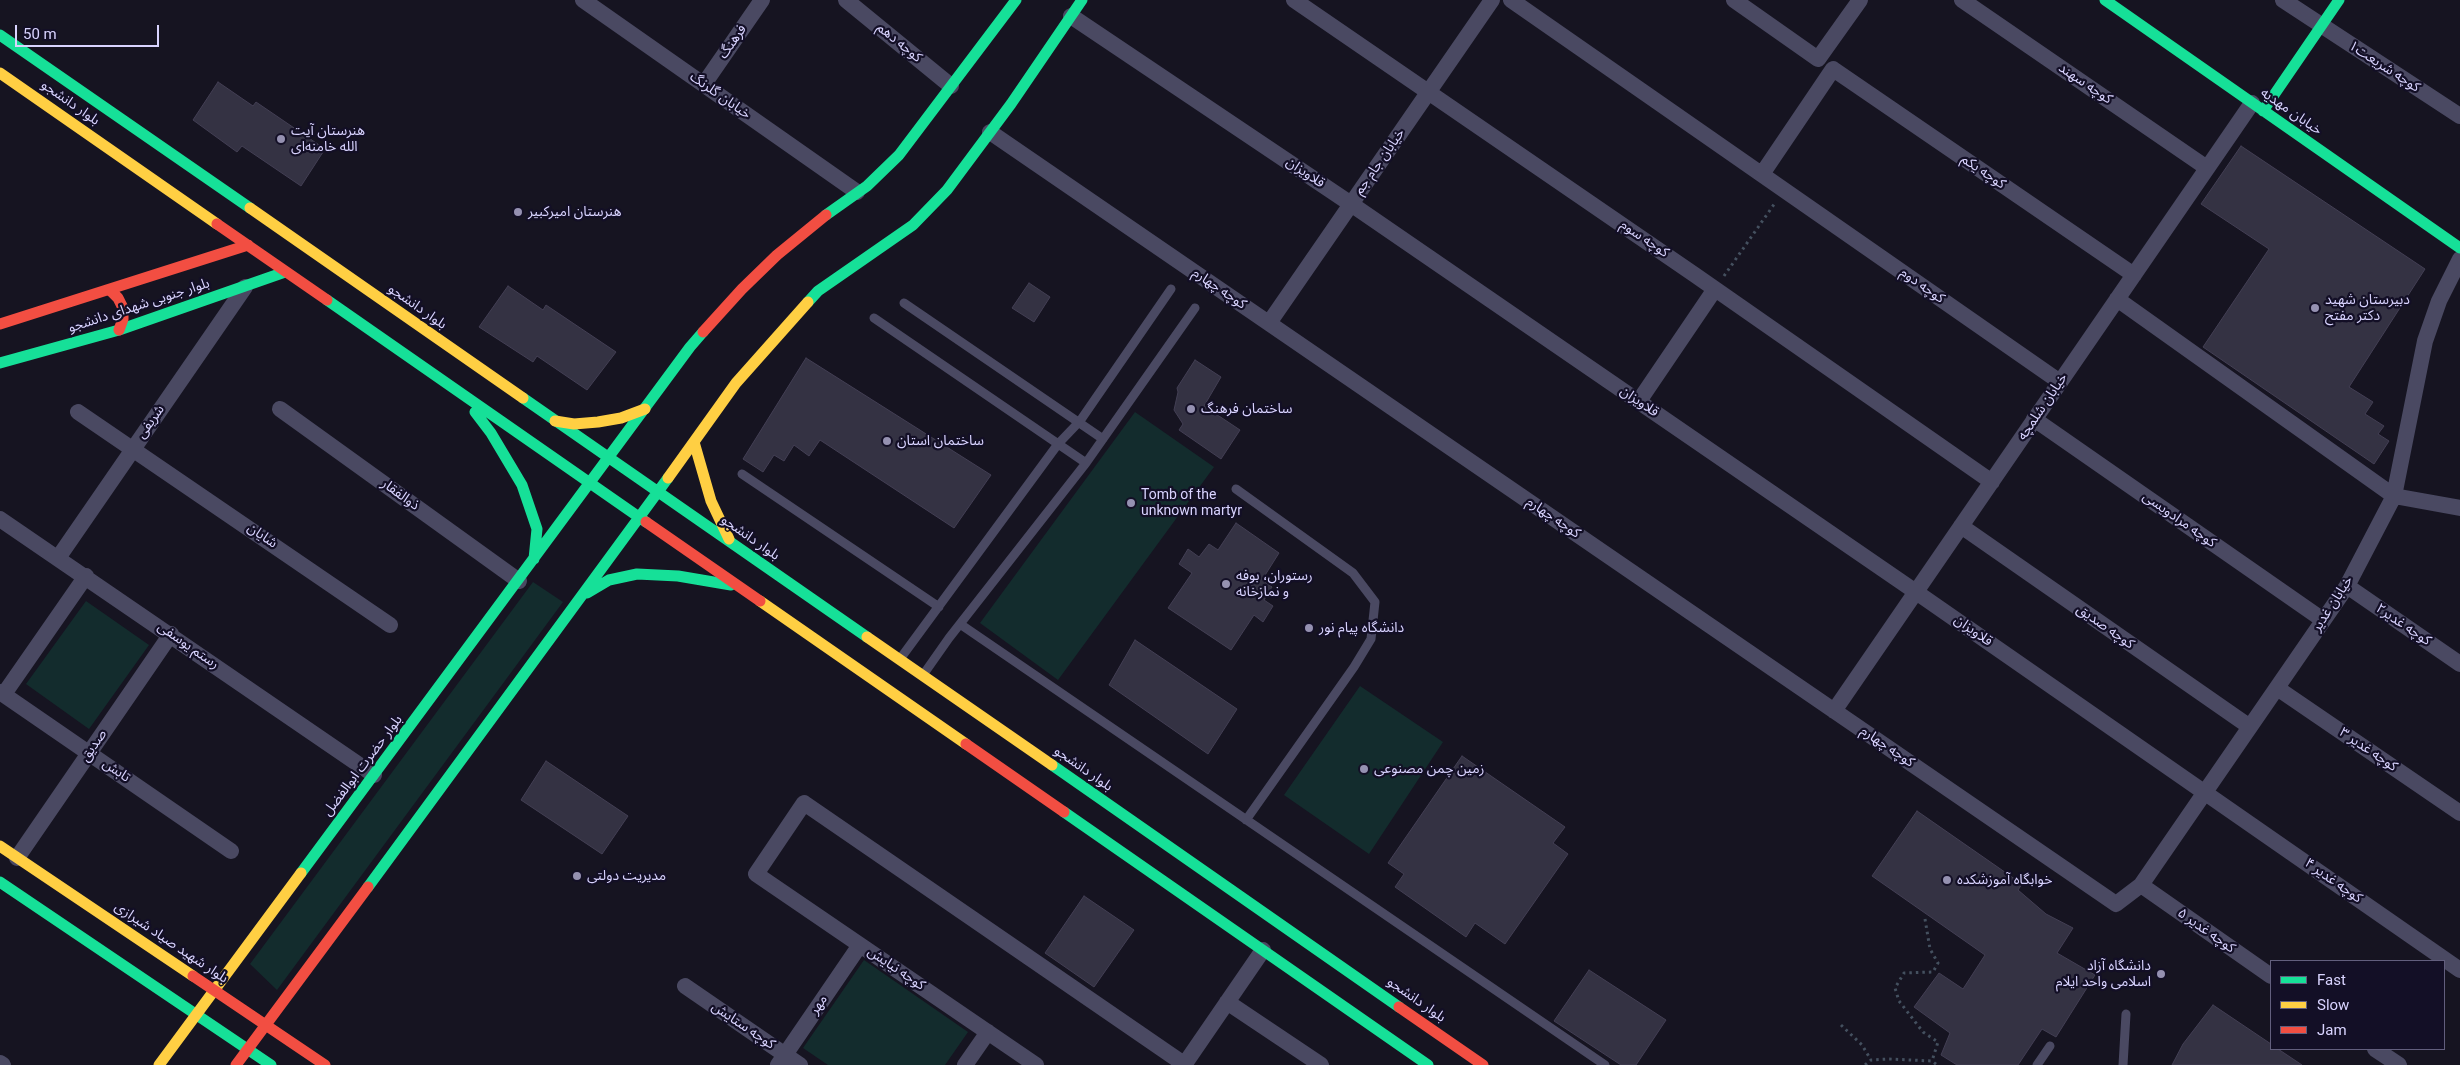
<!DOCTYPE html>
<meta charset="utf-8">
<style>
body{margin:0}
#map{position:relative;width:2460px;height:1065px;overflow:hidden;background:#161421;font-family:Roboto,sans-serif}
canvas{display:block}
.legend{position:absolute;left:2270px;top:960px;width:175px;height:90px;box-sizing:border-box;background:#130f26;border:1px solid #625e7d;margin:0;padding:6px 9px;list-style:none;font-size:15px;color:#d9d4ff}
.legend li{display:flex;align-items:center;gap:10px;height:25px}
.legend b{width:25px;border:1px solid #625e7d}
.scale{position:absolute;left:15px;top:25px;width:144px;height:22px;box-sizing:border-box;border:2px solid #d9d4ff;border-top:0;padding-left:6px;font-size:15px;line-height:18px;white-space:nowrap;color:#d9d4ff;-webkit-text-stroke:4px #130f26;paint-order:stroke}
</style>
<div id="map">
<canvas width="2460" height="1065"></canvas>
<ul class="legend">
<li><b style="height:6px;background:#16e098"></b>Fast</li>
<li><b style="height:6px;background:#ffcf43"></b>Slow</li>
<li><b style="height:6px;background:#f24e42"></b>Jam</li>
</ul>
<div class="scale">50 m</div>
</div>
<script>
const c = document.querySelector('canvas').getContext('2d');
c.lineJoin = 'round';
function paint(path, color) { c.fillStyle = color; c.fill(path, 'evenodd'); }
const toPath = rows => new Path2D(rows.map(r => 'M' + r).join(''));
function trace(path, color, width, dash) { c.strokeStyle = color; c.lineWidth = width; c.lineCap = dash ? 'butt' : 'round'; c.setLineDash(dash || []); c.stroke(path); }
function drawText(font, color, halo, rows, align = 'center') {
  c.font = font + ' Roboto,"Noto Sans Arabic",sans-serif'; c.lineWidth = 4.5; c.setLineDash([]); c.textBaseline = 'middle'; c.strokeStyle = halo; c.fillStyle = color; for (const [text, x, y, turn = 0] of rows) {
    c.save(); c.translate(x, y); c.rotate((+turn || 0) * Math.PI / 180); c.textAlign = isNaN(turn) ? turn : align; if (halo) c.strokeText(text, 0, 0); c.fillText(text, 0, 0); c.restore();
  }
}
const green = toPath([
 [1135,412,1214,467,1058,680,980,623],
 [533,582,563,602,277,990,250,964],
 [86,601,149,645,89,729,26,684],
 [1360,686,1443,742,1369,854,1284,795],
 [864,960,968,1032,945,1065,828,1065,803,1048]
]);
const building = toPath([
 [218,82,253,106,256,102,325,149,301,186,242,146,237,152,193,120,218,82],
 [2241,146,2425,269,2349,387,2373,402,2365,414,2384,426,2378,434,2389,441,2374,464,2203,347,2269,249,2201,204,2241,146],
 [1029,283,1050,297,1034,322,1012,308,1029,283],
 [508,286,543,310,546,305,616,352,587,390,537,356,533,362,479,327,508,286],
 [806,358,991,475,954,528,820,440,809,456,794,445,784,461,774,455,763,472,743,459,806,358],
 [1195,360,1221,377,1204,406,1240,430,1221,459,1179,430,1183,424,1174,410,1178,392,1177,388,1195,360],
 [1236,523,1279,553,1262,580,1272,587,1264,600,1273,606,1263,622,1254,615,1231,650,1168,608,1192,573,1179,564,1188,549,1199,557,1209,544,1218,550,1236,523],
 [1135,640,1237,709,1208,754,1109,685,1135,640],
 [1462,756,1565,827,1553,843,1568,854,1505,944,1475,923,1466,937,1395,887,1404,874,1388,863,1462,756],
 [546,761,628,816,602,854,521,800,546,761],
 [1917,811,2022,884,2018,890,2046,914,2073,928,2057,953,2095,975,2056,1037,2042,1029,2018,1065,1957,1065,1941,1055,1950,1033,1914,1007,1939,973,1963,989,1985,955,1872,876,1917,811],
 [1084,896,1134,930,1094,987,1045,953,1084,896],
 [1589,970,1666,1020,1636,1065,1621,1065,1554,1021,1589,970],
 [2213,1005,2271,1044,2271,1049,2278,1049,2302,1065,2172,1065,2183,1044,2213,1005]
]);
const path = toPath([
 [1724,276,1775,203],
 [1925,919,1930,949,1938,963,1933,972,1904,973,1895,988,1899,1001,1923,1032,1938,1042,1932,1061],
 [1841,1025,1862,1045,1871,1060],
 [1865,1065,1871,1060,1889,1059,1932,1061,1937,1065]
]);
const lane = toPath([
 [904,303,1103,439],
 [874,318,1086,463],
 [742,474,939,607],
 [1236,489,1353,573,1375,602,1371,639,1354,667,1246,820],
 [960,624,1605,1065],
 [900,659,1058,444,1080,421,1171,289],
 [923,675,949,638,1086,463,1195,308],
 [2037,1065,2050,1046],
 [2123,1065,2126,1014]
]);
const street = toPath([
 [583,0,857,192],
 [846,0,951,86],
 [1294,0,1695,275,1992,482],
 [1511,0,2060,382],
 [1734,0,1818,59,1860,0],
 [1962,0,2207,168],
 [2283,0,2460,116],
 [1071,16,1351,204,1916,592,2460,970],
 [704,84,762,0],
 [990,132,2116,904,2141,885,2347,586,2394,496,2425,341,2439,301,2460,259],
 [1762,174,1833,69,2134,275],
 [2117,299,2394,496,2460,508],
 [1269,323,1492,0],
 [1639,401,1715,289],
 [280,409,519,581],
 [78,412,390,625],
 [2034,419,2323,620],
 [0,519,374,775],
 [1961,526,2250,727],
 [58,558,245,287],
 [2347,586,2460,664],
 [2277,688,2460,813],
 [0,692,231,851],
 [4,694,86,576],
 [1834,711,2252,103],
 [17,858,171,634],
 [2141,885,2271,976],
 [685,986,800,1065],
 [1227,1002,1321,1065],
 [2375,1049,2399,1065],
 [0,1063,3,1065],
 [778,1065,860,945],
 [965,1065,988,1032],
 [1036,1065,756,874,804,803,1184,1064],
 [1184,1065,1263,950]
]);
const fast = toPath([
 [2105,0,2460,248],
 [0,35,250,208],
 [2263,111,2339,0],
 [826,215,867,186,899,155,1016,0],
 [327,300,646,522],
 [808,302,818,291,913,225,947,190,1011,104,1082,0],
 [0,363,119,330,285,272],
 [523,398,867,637],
 [475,412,491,433,522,485,537,529,534,559],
 [587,593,609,580,637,574,678,576,731,585],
 [1052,765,1399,1007],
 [1064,812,1428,1065],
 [301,873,690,347,703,332],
 [0,882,271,1065],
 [368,887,668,478]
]);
const slow = toPath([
 [0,73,217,224],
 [250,208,523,398],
 [555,421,574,424,598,422,621,418,645,409],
 [694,442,711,501,729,539],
 [668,478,736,383,808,302],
 [760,601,966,744],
 [867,637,1052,765],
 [0,846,193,976],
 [159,1065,301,873]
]);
const jam = toPath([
 [217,224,327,300],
 [110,290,118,298,123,308,123,319,119,330],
 [0,324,248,245],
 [703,332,742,289,777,255,826,215],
 [646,522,760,601],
 [966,744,1064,812],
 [193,976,325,1065],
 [1399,1007,1483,1065],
 [236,1065,368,887]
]);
const markers = [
 [281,139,5,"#9591b1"],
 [518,212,5,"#9591b1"],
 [2315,308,5,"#9591b1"],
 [1191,409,5,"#9591b1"],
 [887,441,5,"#9591b1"],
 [1131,503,5,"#9591b1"],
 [1226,584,5,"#9591b1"],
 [1309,628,5,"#9591b1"],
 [1364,769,5,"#9591b1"],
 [577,876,5,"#9591b1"],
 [1947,880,5,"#9591b1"],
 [2161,974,5,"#9591b1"]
];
const streetNames = [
 ["فرهنگ",733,42,-55],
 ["کوچه دهم",899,43,39],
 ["کوچه شریعت۱",2384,67,33],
 ["کوچه سهند",2085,84,34],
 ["خیابان گلرنگ",720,96,35],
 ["بلوار دانشجو",70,103,35],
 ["خیابان مهدیه",2291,112,35],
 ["خیابان جام جم",1380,162,-55],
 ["کوچه یکم",1983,172,34],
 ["قلاویزان",1305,173,34],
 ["کوچه سوم",1644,239,34],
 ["کوچه دوم",1922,286,35],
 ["کوچه چهارم",1219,289,34],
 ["بلوار جنوبی شهدای دانشجو",139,306,-18],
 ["بلوار دانشجو",417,307,35],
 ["قلاویزان",1639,402,34],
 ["خیابان شلمچه",2043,407,-56],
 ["شریفی",151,422,-55],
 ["ذوالفقار",400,495,36],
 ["کوچه چهارم",1553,518,34],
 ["کوچه مرادویسی",2179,520,35],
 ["شایان",262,536,35],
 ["بلوار دانشجو",750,538,35],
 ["خیابان غدیر",2333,604,-57],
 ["کوچه غدیر۲",2403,625,34],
 ["کوچه صدیق",2105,627,35],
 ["قلاویزان",1973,631,35],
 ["رستم یوسفی",188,646,35],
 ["صدیق",94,746,-55],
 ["کوچه چهارم",1887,747,34],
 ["کوچه غدیر ۳",2368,750,34],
 ["بلوار حضرت ابوالفضل",363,766,-53],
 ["بلوار دانشجو",1083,769,35],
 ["تابش",116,771,34],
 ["کوچه غدیر ۴",2333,881,35],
 ["کوچه غدیر ۵",2206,931,35],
 ["بلوار شهید صیاد شیرازی",171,943,34],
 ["كوچه نيايش",896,969,34],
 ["بلوار دانشجو",1416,1000,35],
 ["مهر",819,1005,-56],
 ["کوچه ستایش",743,1026,34]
];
const poiNames = [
 ["هنرستان آیت",291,131],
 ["الله خامنه‌ای",291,147],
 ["هنرستان امیرکبیر",528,212],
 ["دبیرستان شهید",2325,300],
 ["دکتر مفتح",2325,316],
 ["ساختمان فرهنگ",1201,409],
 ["ساختمان استان",897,441],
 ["Tomb of the",1141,495],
 ["unknown martyr",1141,511],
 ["رستوران، بوفه",1236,576],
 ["و نمازخانه",1236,592],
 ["دانشگاه پیام نور",1319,628],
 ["زمین چمن مصنوعی",1374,769],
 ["مدیریت دولتی",587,876],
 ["خوابگاه آموزشکده",1957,880],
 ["دانشگاه آزاد",2151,966,"right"],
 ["اسلامی واحد ایلام",2151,982,"right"]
];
paint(green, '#132c2d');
paint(building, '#343243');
trace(building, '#433f54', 1);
trace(path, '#44505f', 3, [2.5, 4]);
trace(lane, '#4a4962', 9);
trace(street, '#4a4962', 16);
trace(fast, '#16e098', 11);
trace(slow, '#ffcf43', 11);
trace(jam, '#f24e42', 11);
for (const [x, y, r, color] of markers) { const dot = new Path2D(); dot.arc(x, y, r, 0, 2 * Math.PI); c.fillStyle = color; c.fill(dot); trace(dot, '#130f26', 2); }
drawText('14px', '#d9d4ff', '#130f26', streetNames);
drawText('14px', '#d9d4ff', '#130f26', poiNames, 'left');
</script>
